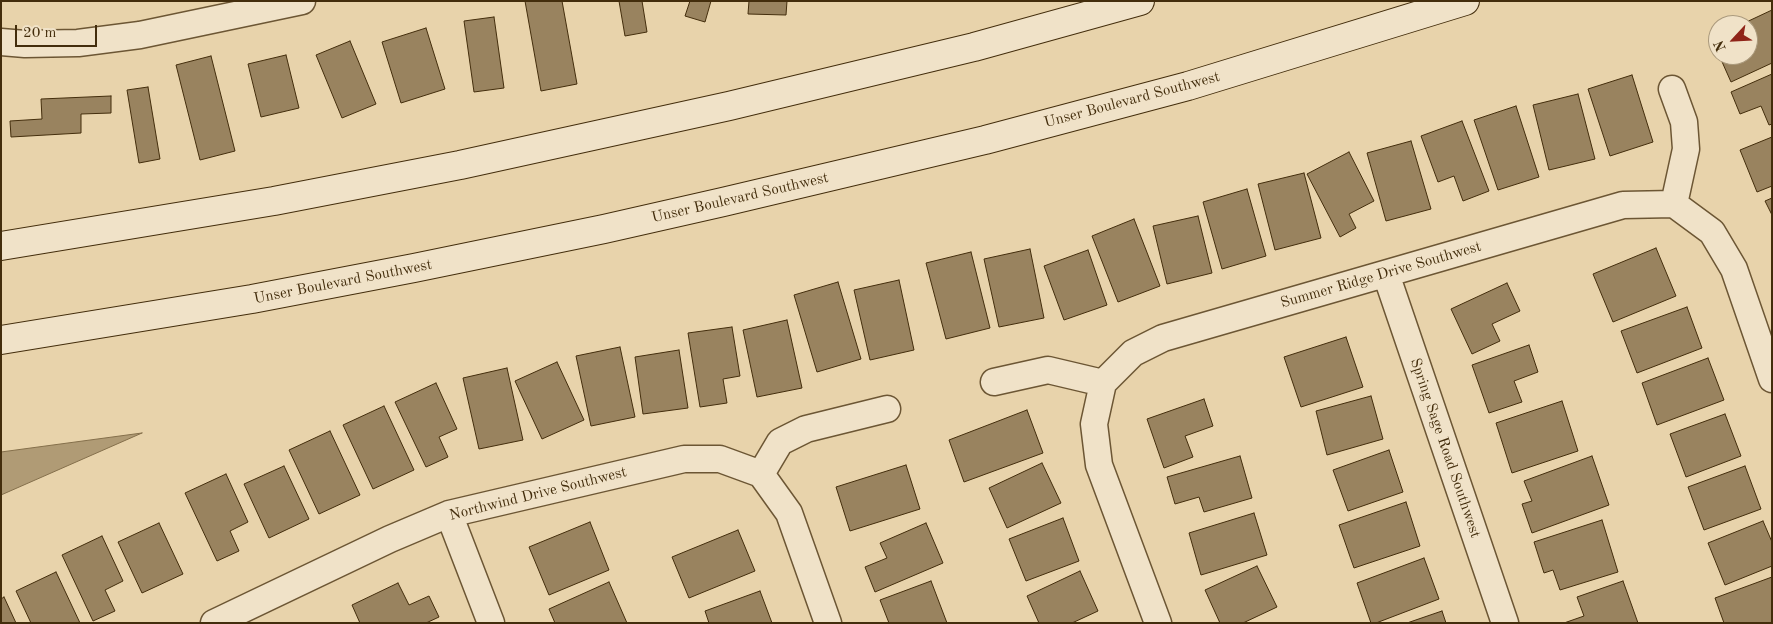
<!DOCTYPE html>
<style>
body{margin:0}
#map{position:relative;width:1773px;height:624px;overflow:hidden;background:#e8d3ab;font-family:"Old Standard TT",serif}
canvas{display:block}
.frame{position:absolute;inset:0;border:2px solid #432d0c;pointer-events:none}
.north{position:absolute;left:1708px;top:15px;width:50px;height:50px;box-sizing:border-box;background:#f0e2c8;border:1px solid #ab9a7d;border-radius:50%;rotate:245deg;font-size:14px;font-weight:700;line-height:20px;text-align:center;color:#432d0c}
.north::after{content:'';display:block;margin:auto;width:18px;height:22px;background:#8f2418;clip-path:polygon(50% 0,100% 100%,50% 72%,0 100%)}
.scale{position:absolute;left:15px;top:25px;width:82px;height:22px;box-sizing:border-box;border:2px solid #432d0c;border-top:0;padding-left:6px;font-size:15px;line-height:18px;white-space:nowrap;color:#432d0c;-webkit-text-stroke:4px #f0e2c8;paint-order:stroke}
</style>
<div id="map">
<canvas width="1773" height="624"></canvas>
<div class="frame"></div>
<div class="north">N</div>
<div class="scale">20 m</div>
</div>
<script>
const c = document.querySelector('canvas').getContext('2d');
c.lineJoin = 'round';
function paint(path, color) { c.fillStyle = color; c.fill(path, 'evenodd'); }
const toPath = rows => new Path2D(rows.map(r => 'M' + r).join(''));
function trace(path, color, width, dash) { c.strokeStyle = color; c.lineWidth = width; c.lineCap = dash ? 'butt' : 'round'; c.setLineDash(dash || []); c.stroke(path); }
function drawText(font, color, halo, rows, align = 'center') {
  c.font = font + ' "Old Standard TT",serif'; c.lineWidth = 4.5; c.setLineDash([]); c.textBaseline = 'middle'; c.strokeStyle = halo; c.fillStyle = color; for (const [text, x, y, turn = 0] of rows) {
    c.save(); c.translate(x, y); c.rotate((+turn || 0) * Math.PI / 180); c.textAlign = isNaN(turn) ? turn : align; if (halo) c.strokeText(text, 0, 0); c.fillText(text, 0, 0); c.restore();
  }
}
const water = toPath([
 [142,433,1,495,1,452,142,433]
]);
const building = toPath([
 [525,1,562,1,577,84,541,91,525,1],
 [619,1,642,1,647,32,625,36,619,1],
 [690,1,711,1,705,22,685,16,690,1],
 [749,1,787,1,786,15,748,14,749,1],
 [1772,10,1772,63,1731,82,1719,55,1748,55,1748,25,1740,25,1772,10],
 [494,17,504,88,474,92,464,21,494,17],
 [426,28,445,89,401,103,382,42,426,28],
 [1718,35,1718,54,1711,38,1718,35],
 [350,41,376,104,342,118,316,55,350,41],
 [286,55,299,108,261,117,248,64,286,55],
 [211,56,235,151,200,160,176,65,211,56],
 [1772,74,1772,124,1769,125,1761,106,1740,114,1731,92,1772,74],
 [1632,75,1653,142,1610,156,1588,89,1632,75],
 [148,87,160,159,139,163,127,90,148,87],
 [1578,94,1595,159,1549,170,1533,105,1578,94],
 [111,96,111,113,81,114,81,133,11,137,10,121,42,119,41,99,111,96],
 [1516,106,1539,177,1498,190,1474,120,1516,106],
 [1462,121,1489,191,1463,201,1454,176,1438,182,1421,136,1462,121],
 [1772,137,1772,186,1757,192,1740,150,1772,137],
 [1411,141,1431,209,1386,221,1367,153,1411,141],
 [1349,152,1374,201,1349,214,1356,228,1340,237,1307,174,1349,152],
 [1304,173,1321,238,1275,250,1258,184,1304,173],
 [1247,189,1266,256,1222,269,1203,202,1247,189],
 [1772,198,1772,215,1765,201,1772,198],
 [1198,216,1212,273,1167,284,1153,226,1198,216],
 [1134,219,1160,286,1118,302,1092,236,1134,219],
 [1656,248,1676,296,1613,322,1593,274,1656,248],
 [1030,249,1044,318,999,327,984,259,1030,249],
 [1088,250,1107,305,1064,320,1044,266,1088,250],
 [971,252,990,328,946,339,926,263,971,252],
 [899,280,914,350,870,360,854,290,899,280],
 [838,282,861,359,817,372,794,295,838,282],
 [1507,283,1520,311,1492,324,1500,341,1472,354,1451,309,1507,283],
 [1687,307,1702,348,1637,373,1621,331,1687,307],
 [787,320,802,388,757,397,743,330,787,320],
 [732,327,740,376,723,379,727,403,700,407,688,333,732,327],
 [1346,337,1363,387,1301,407,1284,357,1346,337],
 [1529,345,1538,372,1514,381,1522,402,1489,413,1472,365,1529,345],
 [620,347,635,417,591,426,576,356,620,347],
 [679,350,688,408,643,414,635,357,679,350],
 [1708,358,1724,400,1657,425,1642,383,1708,358],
 [557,362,584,420,542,439,515,381,557,362],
 [507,368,523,440,479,449,463,378,507,368],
 [436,383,457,429,439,437,448,457,426,467,395,402,436,383],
 [1371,396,1383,439,1327,455,1316,411,1371,396],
 [1204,399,1213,426,1185,436,1193,457,1164,468,1147,419,1204,399],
 [1562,401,1578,451,1512,473,1496,423,1562,401],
 [384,406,414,470,373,489,343,425,384,406],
 [1027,410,1043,453,964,482,949,440,1027,410],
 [1725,414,1741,456,1686,477,1670,434,1725,414],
 [330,431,360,495,319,514,289,450,330,431],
 [1389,450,1403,492,1348,511,1333,470,1389,450],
 [1240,456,1252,498,1204,512,1199,497,1175,504,1167,477,1240,456],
 [1592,456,1609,505,1532,533,1522,504,1532,501,1524,481,1592,456],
 [1042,463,1061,503,1007,528,989,488,1042,463],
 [906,465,920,509,850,531,836,487,906,465],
 [284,466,309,519,269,538,244,484,284,466],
 [1745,466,1761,509,1704,530,1688,487,1745,466],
 [226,474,248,522,230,531,239,551,217,561,185,493,226,474],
 [1406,502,1420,546,1354,568,1339,525,1406,502],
 [1254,513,1267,555,1201,575,1189,533,1254,513],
 [1063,518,1079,561,1026,581,1009,539,1063,518],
 [1602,520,1618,572,1560,590,1553,570,1544,573,1534,542,1602,520],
 [1763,521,1772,542,1772,566,1725,585,1708,543,1763,521],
 [590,522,609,570,549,595,529,547,590,522],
 [159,523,183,574,142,593,118,542,159,523],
 [926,523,943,563,875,592,865,567,887,558,880,543,926,523],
 [738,530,755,571,689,598,672,557,738,530],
 [102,536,123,581,105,590,115,611,93,621,62,555,102,536],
 [1424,558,1439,599,1376,623,1371,623,1357,583,1424,558],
 [1257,566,1277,607,1243,623,1220,623,1205,590,1257,566],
 [1080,571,1098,611,1072,623,1039,623,1027,596,1080,571],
 [56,572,80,623,31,623,16,591,56,572],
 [1772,577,1772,623,1724,623,1715,598,1772,577],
 [931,581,947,623,889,623,880,600,931,581],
 [1623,581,1638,623,1564,623,1584,616,1577,597,1623,581],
 [609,582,627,623,555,623,549,609,609,582],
 [398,583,409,605,429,596,439,617,426,623,360,623,352,605,398,583],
 [760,591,772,623,709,623,705,611,760,591],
 [4,597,16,623,1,623,1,599,4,597],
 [1442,611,1446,623,1407,623,1442,611]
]);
const minor = toPath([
 [1,42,25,44,78,43,140,35,302,1],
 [1672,89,1684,122,1686,149,1674,204,1712,232,1734,269,1772,379],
 [1386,274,1505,623],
 [994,382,1048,370,1103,383,1094,424,1099,465,1158,623],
 [1103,383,1133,353,1163,338,1623,205,1674,204],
 [449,514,491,623],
 [214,623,390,539,449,514,684,459,720,459,761,474],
 [828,623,789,513,761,474,780,442,806,429,887,409]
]);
const secondary = toPath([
 [1,246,274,201,460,165,729,106,974,47,1140,1],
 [1,340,252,299,414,268,604,229,723,202,985,140,1188,86,1465,1]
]);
const streetNames = [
 ["Unser Boulevard Southwest",1132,100,-15],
 ["Unser Boulevard Southwest",740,198,-13],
 ["Summer Ridge Drive Southwest",1381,275,-16],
 ["Unser Boulevard Southwest",343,282,-11],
 ["Spring Sage Road Southwest",1445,448,71],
 ["Northwind Drive Southwest",538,494,-14]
];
paint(water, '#b09b75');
trace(water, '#846f4b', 1);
paint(building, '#99835f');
trace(building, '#432d0c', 1);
trace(minor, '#6c5634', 29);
trace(secondary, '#432d0c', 30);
trace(minor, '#f0e2c8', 26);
trace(secondary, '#f0e2c8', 28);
drawText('15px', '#432d0c', '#f0e2c8', streetNames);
</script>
